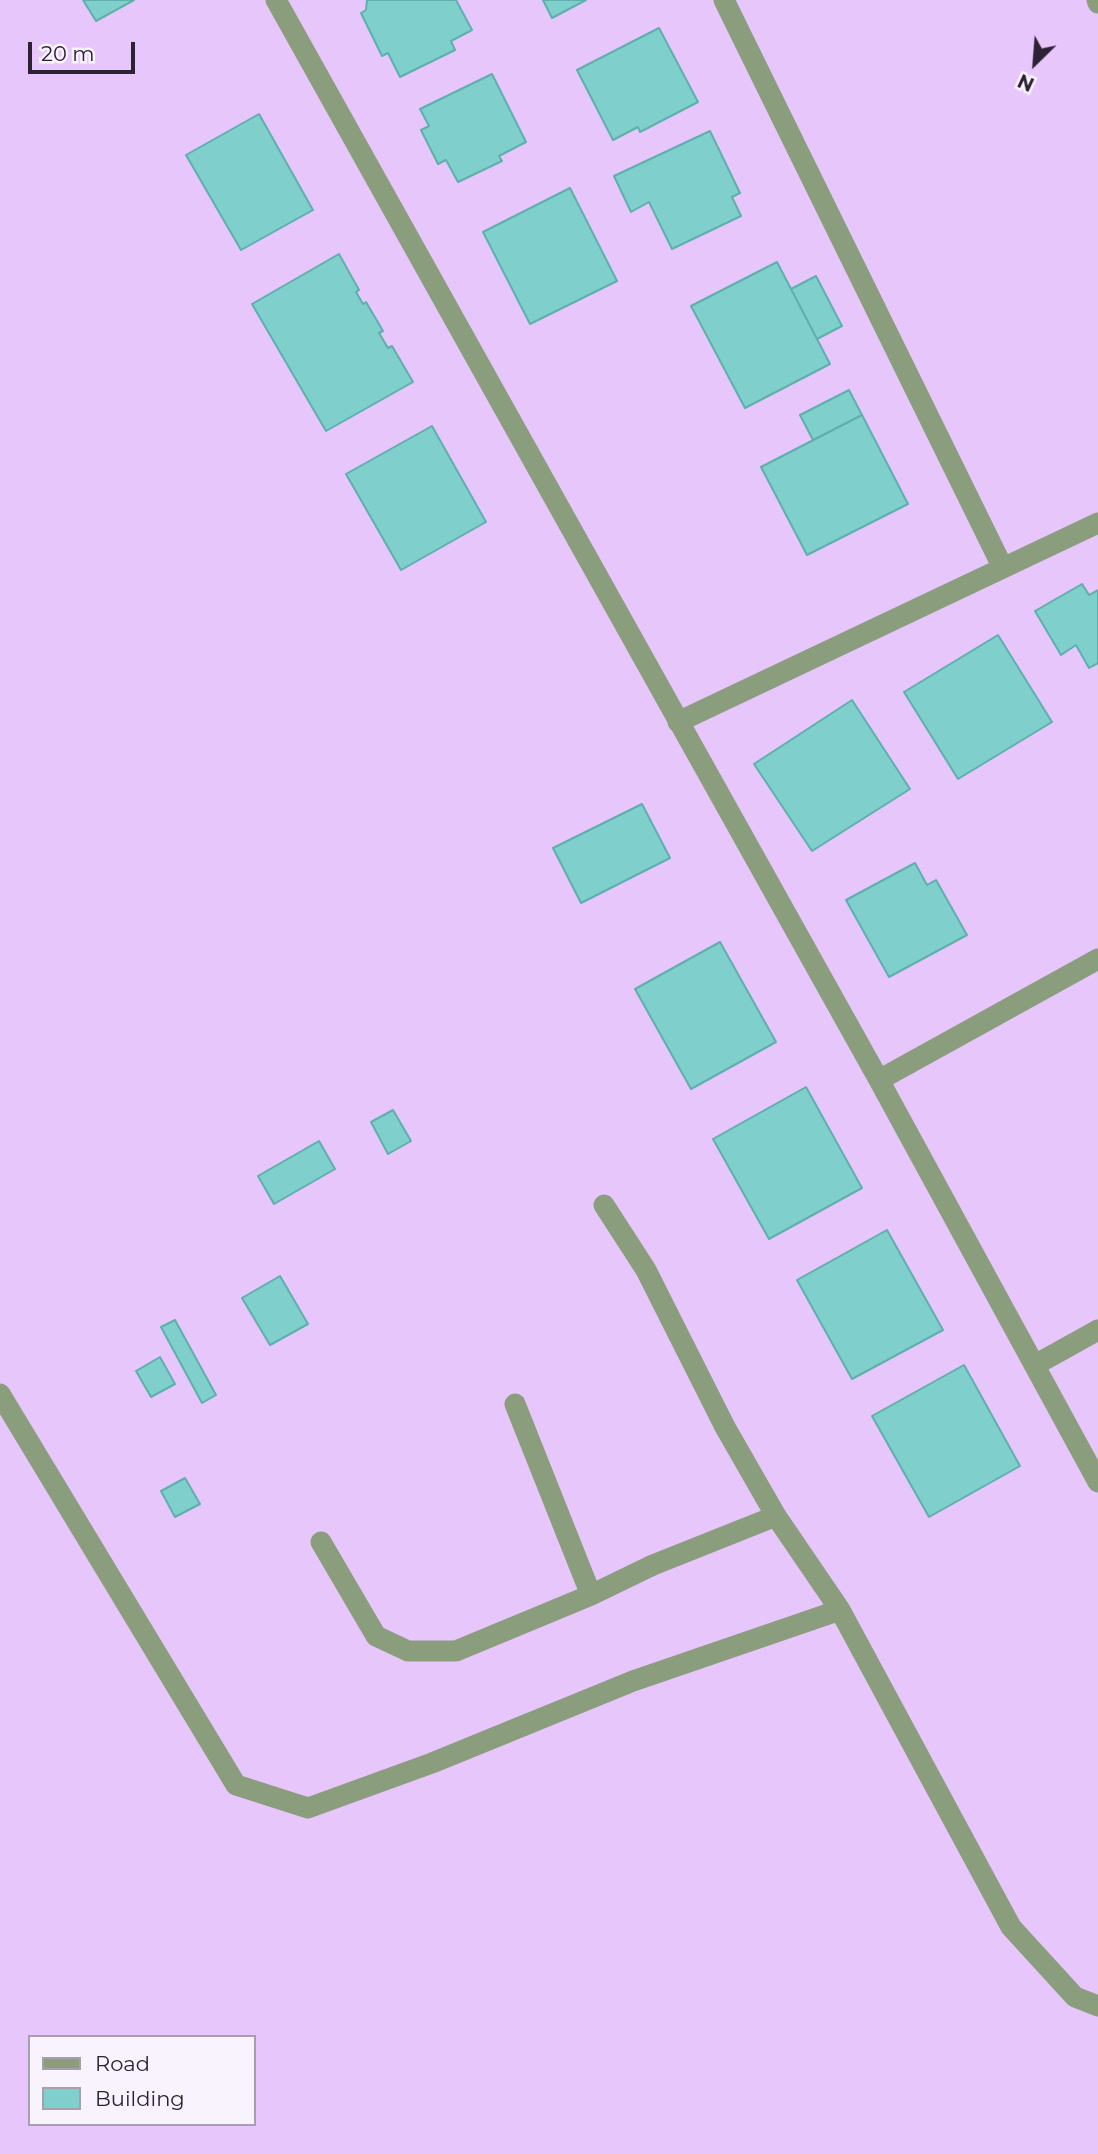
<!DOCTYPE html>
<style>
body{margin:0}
#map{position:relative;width:1098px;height:2154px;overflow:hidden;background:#e7c6fb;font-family:Montserrat,sans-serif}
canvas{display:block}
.legend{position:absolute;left:28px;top:2035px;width:228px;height:91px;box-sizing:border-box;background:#f9f3fe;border:2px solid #a79fad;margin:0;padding:9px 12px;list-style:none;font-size:21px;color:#2d2134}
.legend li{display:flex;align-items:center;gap:14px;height:35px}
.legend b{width:35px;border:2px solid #a79fad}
.north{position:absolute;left:1000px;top:28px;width:70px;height:70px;-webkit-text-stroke:5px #f9f3fe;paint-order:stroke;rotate:205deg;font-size:19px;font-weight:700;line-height:28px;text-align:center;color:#2d2134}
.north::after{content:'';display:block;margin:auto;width:24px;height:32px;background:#2d2134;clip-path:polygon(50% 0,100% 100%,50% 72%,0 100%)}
.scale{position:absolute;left:28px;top:42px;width:107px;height:32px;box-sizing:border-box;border:4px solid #2d2134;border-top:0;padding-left:9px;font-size:21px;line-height:24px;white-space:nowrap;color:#2d2134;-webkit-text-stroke:5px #f9f3fe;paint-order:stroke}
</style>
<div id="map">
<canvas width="1098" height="2154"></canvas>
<ul class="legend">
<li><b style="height:9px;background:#8a9d7c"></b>Road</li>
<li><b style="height:19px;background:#7fd0cd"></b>Building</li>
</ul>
<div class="north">N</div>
<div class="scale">20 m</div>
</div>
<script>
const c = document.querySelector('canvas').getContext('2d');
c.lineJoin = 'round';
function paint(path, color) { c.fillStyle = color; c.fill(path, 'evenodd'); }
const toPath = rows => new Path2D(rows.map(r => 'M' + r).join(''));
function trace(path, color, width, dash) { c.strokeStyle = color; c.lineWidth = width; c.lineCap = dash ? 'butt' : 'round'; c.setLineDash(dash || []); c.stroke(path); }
const building = toPath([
 [83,0,134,0,96,21,83,0],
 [367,0,456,0,472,30,451,41,455,50,400,77,388,53,382,56,361,13,366,10,367,0],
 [543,0,586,0,552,18,543,0],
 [659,28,698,102,640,132,638,127,613,140,577,70,659,28],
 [492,74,526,142,499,156,502,161,458,182,446,160,438,164,421,130,429,126,420,109,492,74],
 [259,114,313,210,241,250,186,155,259,114],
 [710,131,740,193,732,197,741,216,672,249,649,202,631,212,614,176,710,131],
 [570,188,617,281,530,324,483,232,570,188],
 [339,254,359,290,356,292,363,304,366,302,383,331,379,333,388,348,392,346,413,382,326,431,252,304,339,254],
 [777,262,830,364,745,408,691,306,777,262],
 [816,276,842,326,817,339,791,289,816,276],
 [849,390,862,415,813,440,800,415,849,390],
 [862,415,908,504,807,555,761,467,862,415],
 [432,426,486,522,401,570,346,474,432,426],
 [1082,584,1089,595,1098,590,1098,663,1089,668,1076,645,1061,655,1035,611,1082,584],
 [998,635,1052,722,958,779,904,692,998,635],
 [852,700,910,789,812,851,754,764,852,700],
 [642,804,670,858,581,903,553,848,642,804],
 [915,863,927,885,936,880,967,935,889,977,846,900,915,863],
 [720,942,776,1042,691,1089,635,989,720,942],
 [806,1087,862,1188,769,1239,713,1139,806,1087],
 [393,1110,411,1141,388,1154,371,1122,393,1110],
 [319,1141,335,1169,274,1204,258,1176,319,1141],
 [887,1230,943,1330,852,1379,797,1280,887,1230],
 [280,1276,308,1324,270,1345,242,1298,280,1276],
 [175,1320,216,1395,202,1403,161,1327,175,1320],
 [160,1357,175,1384,151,1397,136,1371,160,1357],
 [964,1365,1020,1466,929,1517,872,1416,964,1365],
 [185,1478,200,1504,175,1517,161,1491,185,1478]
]);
const minor = toPath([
 [276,0,879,1080,1098,1482],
 [724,0,1003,568],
 [1097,0,1098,3],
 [678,722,1098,523],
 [879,1080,1098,959],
 [604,1205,646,1270,725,1427,776,1516,840,1610,1011,1927,1075,1997,1098,2006],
 [1035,1365,1098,1330],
 [0,1394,236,1785,308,1808,432,1763,633,1681,840,1610],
 [515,1404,591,1595],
 [321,1542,376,1636,408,1651,456,1651,591,1595,653,1565,776,1516]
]);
paint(building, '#7fd0cd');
trace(building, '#5fafac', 2);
trace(minor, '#8a9d7c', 21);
</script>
